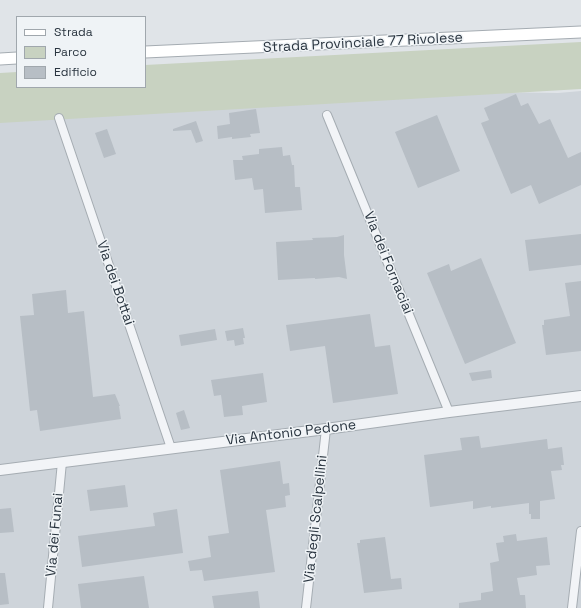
<!DOCTYPE html>
<style>
body{margin:0}
#map{position:relative;width:581px;height:608px;overflow:hidden;background:#e0e4e8;font-family:"Space Grotesk",sans-serif}
canvas{display:block}
.legend{position:absolute;left:16px;top:16px;width:130px;height:72px;box-sizing:border-box;background:#eff3f6;border:1px solid #a0a7ad;margin:0;padding:5px 7px;list-style:none;font-size:12px;color:#29343f}
.legend li{display:flex;align-items:center;gap:8px;height:20px}
.legend b{width:20px;border:1px solid #a0a7ad}
</style>
<div id="map">
<canvas width="581" height="608"></canvas>
<ul class="legend">
<li><b style="height:5px;background:#fff"></b>Strada</li>
<li><b style="height:11px;background:#c8d2c1"></b>Parco</li>
<li><b style="height:11px;background:#b7bec5"></b>Edificio</li>
</ul>
</div>
<script>
const c = document.querySelector('canvas').getContext('2d');
c.lineJoin = 'round';
function paint(path, color) { c.fillStyle = color; c.fill(path, 'evenodd'); }
const toPath = rows => new Path2D(rows.map(r => 'M' + r).join(''));
function trace(path, color, width, dash) { c.strokeStyle = color; c.lineWidth = width; c.lineCap = dash ? 'butt' : 'round'; c.setLineDash(dash || []); c.stroke(path); }
function drawText(font, color, halo, rows, align = 'center') {
  c.font = font + ' "Space Grotesk",sans-serif'; c.lineWidth = 3; c.setLineDash([]); c.textBaseline = 'middle'; c.strokeStyle = halo; c.fillStyle = color; for (const [text, x, y, turn = 0] of rows) {
    c.save(); c.translate(x, y); c.rotate((+turn || 0) * Math.PI / 180); c.textAlign = isNaN(turn) ? turn : align; if (halo) c.strokeText(text, 0, 0); c.fillText(text, 0, 0); c.restore();
  }
}
const built = toPath([
 [177,88,558,93,581,91,581,608,0,608,0,98]
]);
const green = toPath([
 [581,42,581,89,0,123,0,73,17,72,17,87,145,87,145,65]
]);
const building = toPath([
 [516,94,521,106,528,103,539,124,550,119,568,158,581,152,581,185,539,204,531,185,511,194,481,123,489,120,484,108],
 [256,109,260,133,250,134,251,137,232,139,232,137,218,139,217,126,230,124,229,113],
 [437,115,460,171,418,188,395,132],
 [196,121,203,141,196,143,191,130,173,131,173,129],
 [107,129,116,154,104,158,95,133],
 [282,147,283,156,290,155,292,165,294,165,295,187,300,187,302,210,265,213,263,189,254,190,252,178,235,180,233,160,243,160,242,156,259,154,259,149],
 [581,234,581,265,529,271,525,240],
 [344,235,344,255,347,279,339,277,315,279,315,278,278,280,276,242,313,240,312,238,337,237],
 [481,258,516,343,465,364,427,273,449,264,451,271],
 [581,281,581,351,546,355,542,325,544,325,544,320,570,316,565,283],
 [66,290,68,313,84,311,93,397,115,394,120,406,119,406,121,419,40,431,37,410,30,411,20,316,34,315,32,294],
 [370,314,375,347,390,345,398,394,333,403,325,346,290,351,286,325],
 [243,328,245,338,243,338,244,344,235,346,234,340,227,341,225,331],
 [215,329,217,340,181,346,179,335],
 [491,370,492,378,472,381,469,373],
 [263,373,267,402,242,406,243,415,224,417,221,395,214,396,211,380],
 [184,410,190,428,181,430,176,413],
 [479,436,481,448,547,439,548,449,562,447,564,465,561,465,562,470,551,471,555,499,540,501,540,519,531,519,531,514,529,514,529,503,491,508,491,506,473,509,473,501,430,507,424,455,462,450,460,438],
 [280,461,283,484,289,483,290,495,285,496,286,507,266,510,275,572,204,581,202,570,190,571,188,561,211,557,208,536,229,533,220,470],
 [125,485,128,507,90,511,87,490],
 [11,508,14,532,0,533,0,509],
 [177,509,183,553,82,567,78,536,155,526,153,513],
 [516,534,517,541,547,537,549,556,550,565,536,566,537,575,517,578,520,595,525,595,526,608,459,608,459,603,481,600,481,593,493,591,490,563,499,561,496,543,504,542,503,536],
 [385,537,391,579,401,578,402,589,364,593,357,543,360,543,360,540],
 [0,573,5,573,9,604,0,605],
 [144,576,149,608,81,608,78,584],
 [258,591,260,608,214,608,212,596]
]);
const minor = toPath([
 [327,115,449,412],
 [59,118,171,448],
 [48,608,62,462],
 [306,608,326,429],
 [572,608,581,531]
]);
const tertiary = toPath([
 [0,470,326,429,449,412,581,396]
]);
const secondary = toPath([
 [145,52,581,32],
 [0,59,17,58]
]);
const streetNames = [
 ["Strada Provinciale 77 Rivolese",363,43,-3],
 ["Via dei Fornaciai",388,263,68],
 ["Via dei Bottai",115,283,71],
 ["Via Antonio Pedone",291,433,-7],
 ["Via degli Scalpellini",316,519,-84],
 ["Via dei Funai",55,535,-85]
];
paint(built, '#ced4da');
paint(green, '#c8d2c1');
paint(building, '#b7bec5');
trace(minor, '#a5acb2', 10);
trace(tertiary, '#a5acb2', 12);
trace(secondary, '#a5acb2', 13);
trace(minor, '#f2f4f7', 8);
trace(tertiary, '#f2f4f7', 10);
trace(secondary, '#fff', 11);
drawText('14px', '#29343f', '#eff3f6', streetNames);
</script>
